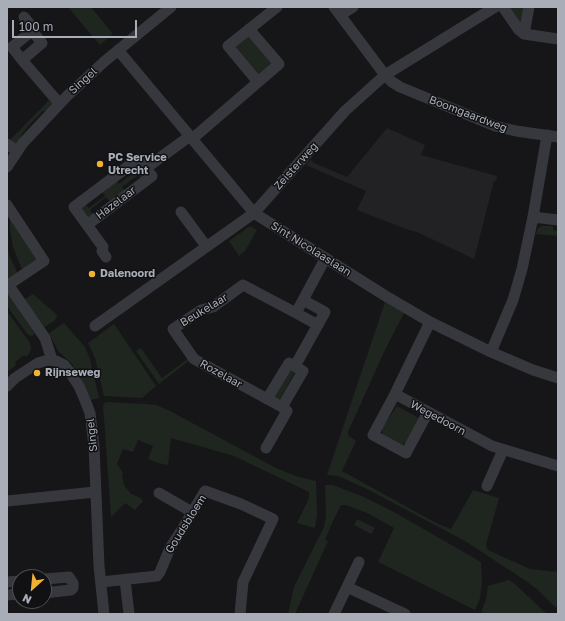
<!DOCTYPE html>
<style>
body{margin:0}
#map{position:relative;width:565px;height:621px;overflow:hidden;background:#161618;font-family:"Golos Text",sans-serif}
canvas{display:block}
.frame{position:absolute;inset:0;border:8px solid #a8adb8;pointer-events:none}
.north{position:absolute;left:12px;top:569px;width:40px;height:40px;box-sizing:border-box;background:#111113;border:1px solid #4d4f55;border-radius:50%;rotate:207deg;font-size:11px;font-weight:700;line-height:16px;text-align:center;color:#a8adb8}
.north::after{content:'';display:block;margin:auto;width:14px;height:18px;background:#f2b134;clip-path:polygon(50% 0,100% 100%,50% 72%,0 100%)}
.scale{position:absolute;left:12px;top:20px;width:125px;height:18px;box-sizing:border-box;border:2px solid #a8adb8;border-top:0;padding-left:5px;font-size:12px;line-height:14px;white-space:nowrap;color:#a8adb8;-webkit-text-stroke:3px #111113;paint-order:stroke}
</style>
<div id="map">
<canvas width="565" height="621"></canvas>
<div class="frame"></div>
<div class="north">N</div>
<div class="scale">100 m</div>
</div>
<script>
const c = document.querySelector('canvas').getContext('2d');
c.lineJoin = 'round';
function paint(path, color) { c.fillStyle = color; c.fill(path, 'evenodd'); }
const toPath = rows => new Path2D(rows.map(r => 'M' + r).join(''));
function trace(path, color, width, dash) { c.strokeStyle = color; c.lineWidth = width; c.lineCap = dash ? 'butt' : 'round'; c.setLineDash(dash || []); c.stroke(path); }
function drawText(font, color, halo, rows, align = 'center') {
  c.font = font + ' "Golos Text",sans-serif'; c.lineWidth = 3; c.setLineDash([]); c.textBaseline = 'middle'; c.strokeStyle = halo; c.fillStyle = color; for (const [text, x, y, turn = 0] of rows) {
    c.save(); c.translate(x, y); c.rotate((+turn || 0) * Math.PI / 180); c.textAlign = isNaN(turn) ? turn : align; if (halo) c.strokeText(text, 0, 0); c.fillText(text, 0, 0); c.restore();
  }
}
const built = toPath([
 [387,128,425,145,421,155,497,176,496,181,494,181,474,259,419,233,406,229,357,210,366,191,306,165,311,160,314,163,347,177]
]);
const green = toPath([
 [68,7,91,7,113,34,100,45],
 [509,7,525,7,521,23,519,24],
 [249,31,275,62,259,75,234,44],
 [49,100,53,104,47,111,43,111,29,125,22,134,21,137,21,139,17,145,10,140],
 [136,163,146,177,142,180,138,175,122,187,126,192,111,203,106,197,90,210,94,216,88,220,78,207,84,203,89,208,105,196,101,190,115,179,119,184,135,172,131,167],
 [10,216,40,260,23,272,13,247,10,230],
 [250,226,257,230,245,251,239,256,229,241],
 [542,226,553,226,553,230,558,231,558,236,536,234,538,228],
 [7,246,9,255,18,274,9,279,7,274],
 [7,292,22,314,35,334,32,336,28,335,7,306],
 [33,294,56,314,57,317,55,320,45,327,23,300],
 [385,302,404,313,385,350,348,432,348,435,356,441,342,471,436,523,451,529,473,490,499,498,486,545,488,550,530,569,558,572,558,602,556,608,538,590,526,581,465,541,369,490,338,476,327,475],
 [7,311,30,343,31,348,29,354,26,357,24,355,15,362,16,365,7,372],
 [64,323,85,347,90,359,99,398,91,400,80,377,72,364,58,351,49,333],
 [114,324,156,386,142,398,104,396,95,358,88,343],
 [141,348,162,378,189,358,190,360,159,384,136,351],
 [290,370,295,372,280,399,278,400,273,397],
 [106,402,145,404,156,405,170,411,276,468,298,477,316,481,317,515,315,528,297,523,309,498,309,492,234,456,171,438,168,465,158,463,148,459,153,446,138,440,133,452,123,449,117,464,123,473,122,475,124,485,131,494,141,498,143,501,135,510,125,503,111,517,103,405],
 [397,406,419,418,406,442,396,449,383,441,382,428],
 [325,485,333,485,364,497,394,512,481,562,482,582,480,598,475,610,378,562,394,528,367,513,346,505,341,505,332,523,325,540,328,541,295,614,288,614,294,587,324,527,326,516],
 [357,519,375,528,371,534,354,525],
 [509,580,516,585,547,614,488,614,481,612,486,600,488,586]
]);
const minor = toPath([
 [334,7,385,75,392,82,400,87,495,126,516,131,558,137],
 [503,7,519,30,524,34,529,7],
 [340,15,353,7],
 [24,17,32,27,32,31],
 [524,34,558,39],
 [118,50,254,213,384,295,430,322,491,352,533,370,558,378],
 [22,60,12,47,32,31,42,43,22,60,59,103],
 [258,82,228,46,277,7],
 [192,139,279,64,249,29],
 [7,144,17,151],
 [7,167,23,143,67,96,105,61,171,7],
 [146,168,190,136],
 [7,205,44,261,8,285],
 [181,212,206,246],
 [533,217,558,220],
 [87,225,152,176,138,159,74,207,103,247,102,251,106,257],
 [7,283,45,338,52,360],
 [430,322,395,394,492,446,558,466],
 [318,325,296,313,325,259],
 [95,326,254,213,345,111,385,75,495,7],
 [491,352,513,300,522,269,533,217,547,135],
 [295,366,325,312,303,300],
 [7,386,15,378,38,363,48,360,56,361,64,365,69,371,79,386,85,400,90,413,94,446,99,566,104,614],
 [395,394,373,435,406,453,428,412],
 [282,407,194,359,173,329,201,310,213,307,243,285,296,313],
 [266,448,287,411,282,407,303,371,289,363,267,399],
 [487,486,503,450],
 [159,493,192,512],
 [7,501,95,492],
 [44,579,69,577,73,583,73,588,71,590,44,593],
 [125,580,129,614],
 [7,582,20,581],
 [101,582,157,576,160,572,170,548,183,528,205,491,241,504,273,519,243,582,240,614],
 [347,587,405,614],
 [7,595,20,594],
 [334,614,359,562]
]);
const markers = [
 [100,164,4,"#f2b134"],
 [92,274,4,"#f2b134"],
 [37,373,4,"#f2b134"]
];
const streetNames = [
 ["Singel",83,81,-42],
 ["Boomgaardweg",468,114,21],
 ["Zeisterweg",296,166,-48],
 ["Hazelaar",116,203,-37],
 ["Sint Nicolaaslaan",311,249,32],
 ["Beukelaar",204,310,-31],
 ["Rozelaar",221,374,29],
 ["Wegedoorn",438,418,28],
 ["Singel",92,435,-96],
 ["Goudsbloem",186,524,-58]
];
const poiNames = [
 ["PC Service",108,158],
 ["Utrecht",108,171],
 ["Dalenoord",100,274],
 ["Rijnseweg",45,373]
];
paint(built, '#222225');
paint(green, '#1e261f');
trace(minor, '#37383d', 11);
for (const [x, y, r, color] of markers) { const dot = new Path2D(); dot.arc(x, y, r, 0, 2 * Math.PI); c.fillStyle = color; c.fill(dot); trace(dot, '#111113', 1.5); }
drawText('11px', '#a8adb8', '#111113', streetNames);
drawText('bold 11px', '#a8adb8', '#111113', poiNames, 'left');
</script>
